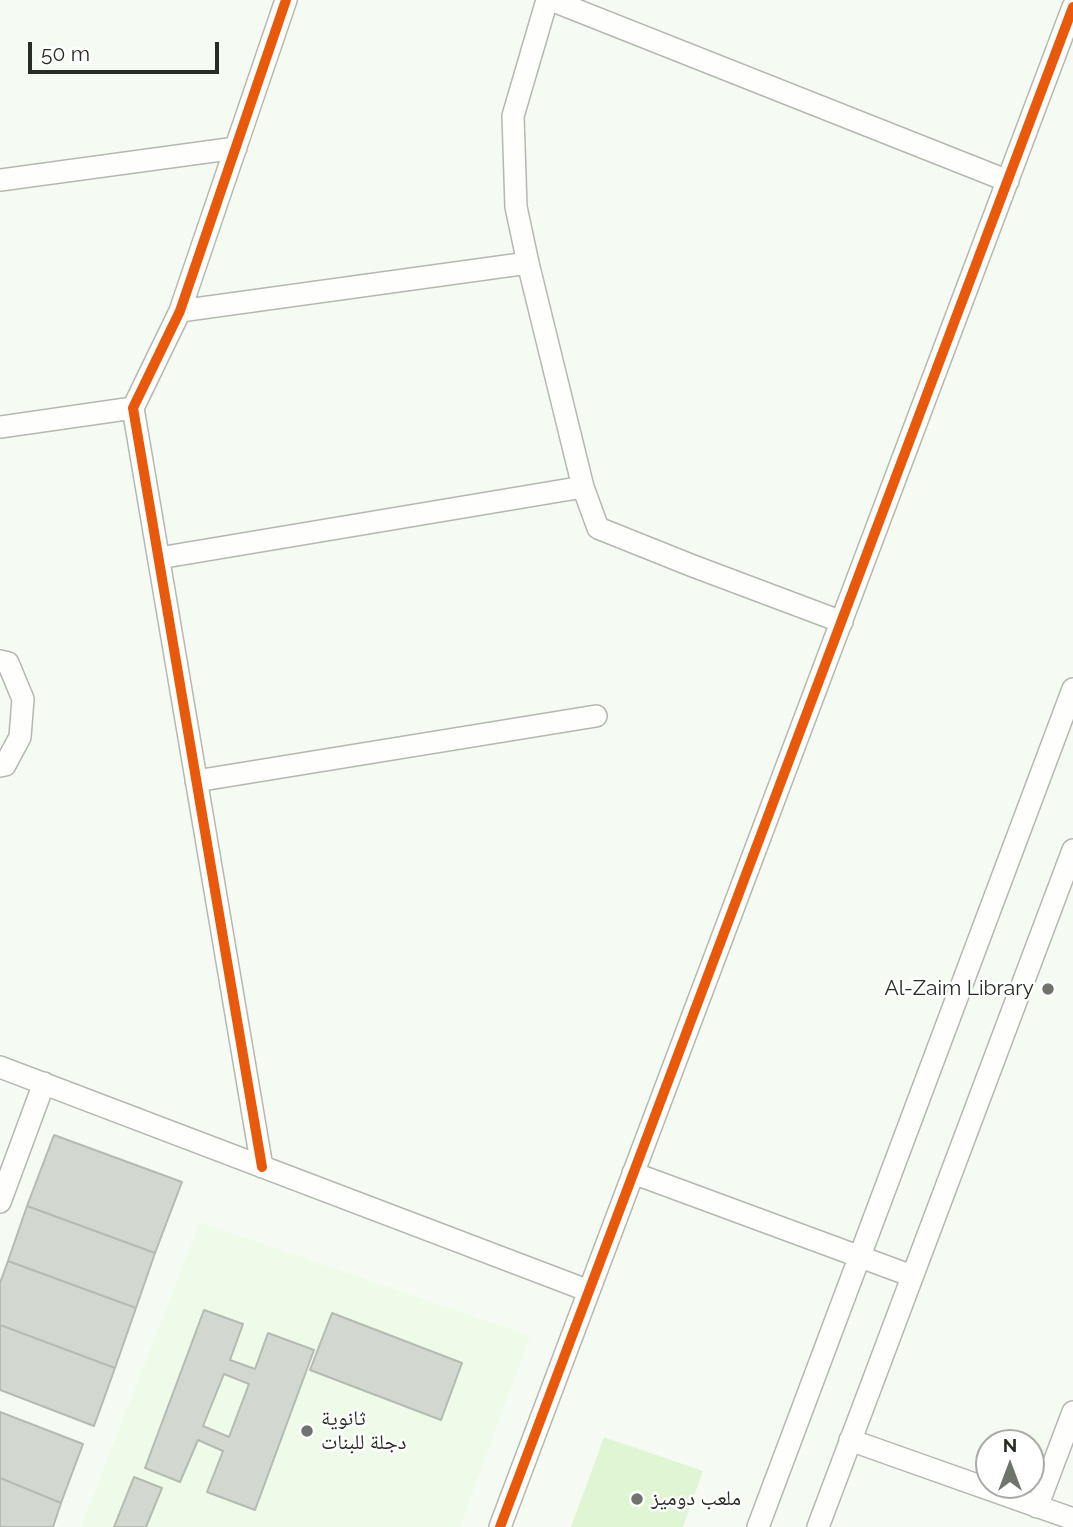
<!DOCTYPE html>
<meta charset="utf-8">
<style>
body{margin:0}
#map{position:relative;width:1073px;height:1527px;overflow:hidden;background:#f5fbf2;font-family:Raleway,sans-serif}
canvas{display:block}
.north{position:absolute;left:975px;top:1429px;width:70px;height:70px;box-sizing:border-box;background:#fff;border:2px solid #a9aba7;border-radius:50%;rotate:0deg;font-size:19px;font-weight:700;line-height:28px;text-align:center;color:#272c24}
.north::after{content:'';display:block;margin:auto;width:24px;height:32px;background:#6f746c;clip-path:polygon(50% 0,100% 100%,50% 72%,0 100%)}
.scale{position:absolute;left:28px;top:42px;width:191px;height:32px;box-sizing:border-box;border:4px solid #272c24;border-top:0;padding-left:9px;font-size:21px;line-height:24px;white-space:nowrap;color:#272c24;-webkit-text-stroke:5px #fff;paint-order:stroke}
</style>
<div id="map">
<canvas width="1073" height="1527"></canvas>
<div class="north">N</div>
<div class="scale">50 m</div>
</div>
<script>
const c = document.querySelector('canvas').getContext('2d');
c.lineJoin = 'round';
function paint(path, color) { c.fillStyle = color; c.fill(path, 'evenodd'); }
const toPath = rows => new Path2D(rows.map(r => 'M' + r).join(''));
function trace(path, color, width, dash) { c.strokeStyle = color; c.lineWidth = width; c.lineCap = dash ? 'butt' : 'round'; c.setLineDash(dash || []); c.stroke(path); }
function drawText(font, color, halo, rows, align = 'center') {
  c.font = font + ' Raleway,"Noto Naskh Arabic",sans-serif'; c.lineWidth = 5; c.setLineDash([]); c.textBaseline = 'middle'; c.strokeStyle = halo; c.fillStyle = color; for (const [text, x, y, turn = 0] of rows) {
    c.save(); c.translate(x, y); c.rotate((+turn || 0) * Math.PI / 180); c.textAlign = isNaN(turn) ? turn : align; if (halo) c.strokeText(text, 0, 0); c.fillText(text, 0, 0); c.restore();
  }
}
const built = toPath([
 [200,1222,530,1336,460,1527,81,1527]
]);
const green = toPath([
 [604,1437,703,1471,683,1527,571,1527]
]);
const building = toPath([
 [54,1135,182,1182,155,1253,27,1206,54,1135],
 [27,1206,155,1253,136,1308,8,1261,27,1206],
 [8,1261,136,1308,115,1368,0,1325,0,1283,8,1261],
 [204,1310,243,1324,230,1360,255,1369,268,1333,314,1350,255,1510,207,1492,223,1451,198,1440,180,1482,145,1468,204,1310],
 [224,1374,249,1384,229,1437,203,1426,224,1374],
 [332,1313,462,1363,441,1420,310,1370,332,1313],
 [0,1325,115,1368,94,1426,0,1390,0,1325],
 [0,1412,83,1444,61,1503,0,1478,0,1412],
 [134,1477,162,1488,146,1527,114,1527,134,1477],
 [0,1478,61,1503,53,1527,0,1527,0,1478]
]);
const street = toPath([
 [547,0,513,116,516,207,528,263,583,487,598,528,693,566,842,622],
 [551,0,1008,181],
 [0,180,236,148],
 [180,311,528,263],
 [0,427,133,408],
 [159,558,583,487],
 [0,661,8,663,23,699,20,737,5,765,0,766],
 [196,781,596,716],
 [0,1067,589,1291],
 [262,1167,133,408,180,311,286,0],
 [633,1173,912,1276],
 [0,1202,44,1083],
 [850,1440,1073,1519],
 [1037,1507,1073,1412],
 [500,1527,1073,7],
 [758,1527,1073,689],
 [818,1527,1073,850]
]);
const cycleway = toPath([
 [262,1167,133,408,180,311,286,0],
 [500,1527,1073,7]
]);
const markers = [
 [1048,989,7,"#6f746c"],
 [307,1431,7,"#6f746c"],
 [637,1499,7,"#6f746c"]
];
const poiNames = [
 ["Al-Zaim Library",1034,989,"right"],
 ["ثانوية",321,1419],
 ["دجلة للبنات",321,1443],
 ["ملعب دوميز",651,1499]
];
paint(built, '#eefbe8');
paint(green, '#e0f5d4');
paint(building, '#d2d7cf');
trace(building, '#b5bab2', 2);
trace(street, '#b4b8b1', 24);
trace(street, '#fefefd', 21);
trace(cycleway, '#e8590c', 10);
for (const [x, y, r, color] of markers) { const dot = new Path2D(); dot.arc(x, y, r, 0, 2 * Math.PI); c.fillStyle = color; c.fill(dot); trace(dot, '#fff', 2.5); }
drawText('21px', '#272c24', '#fff', poiNames, 'left');
</script>
